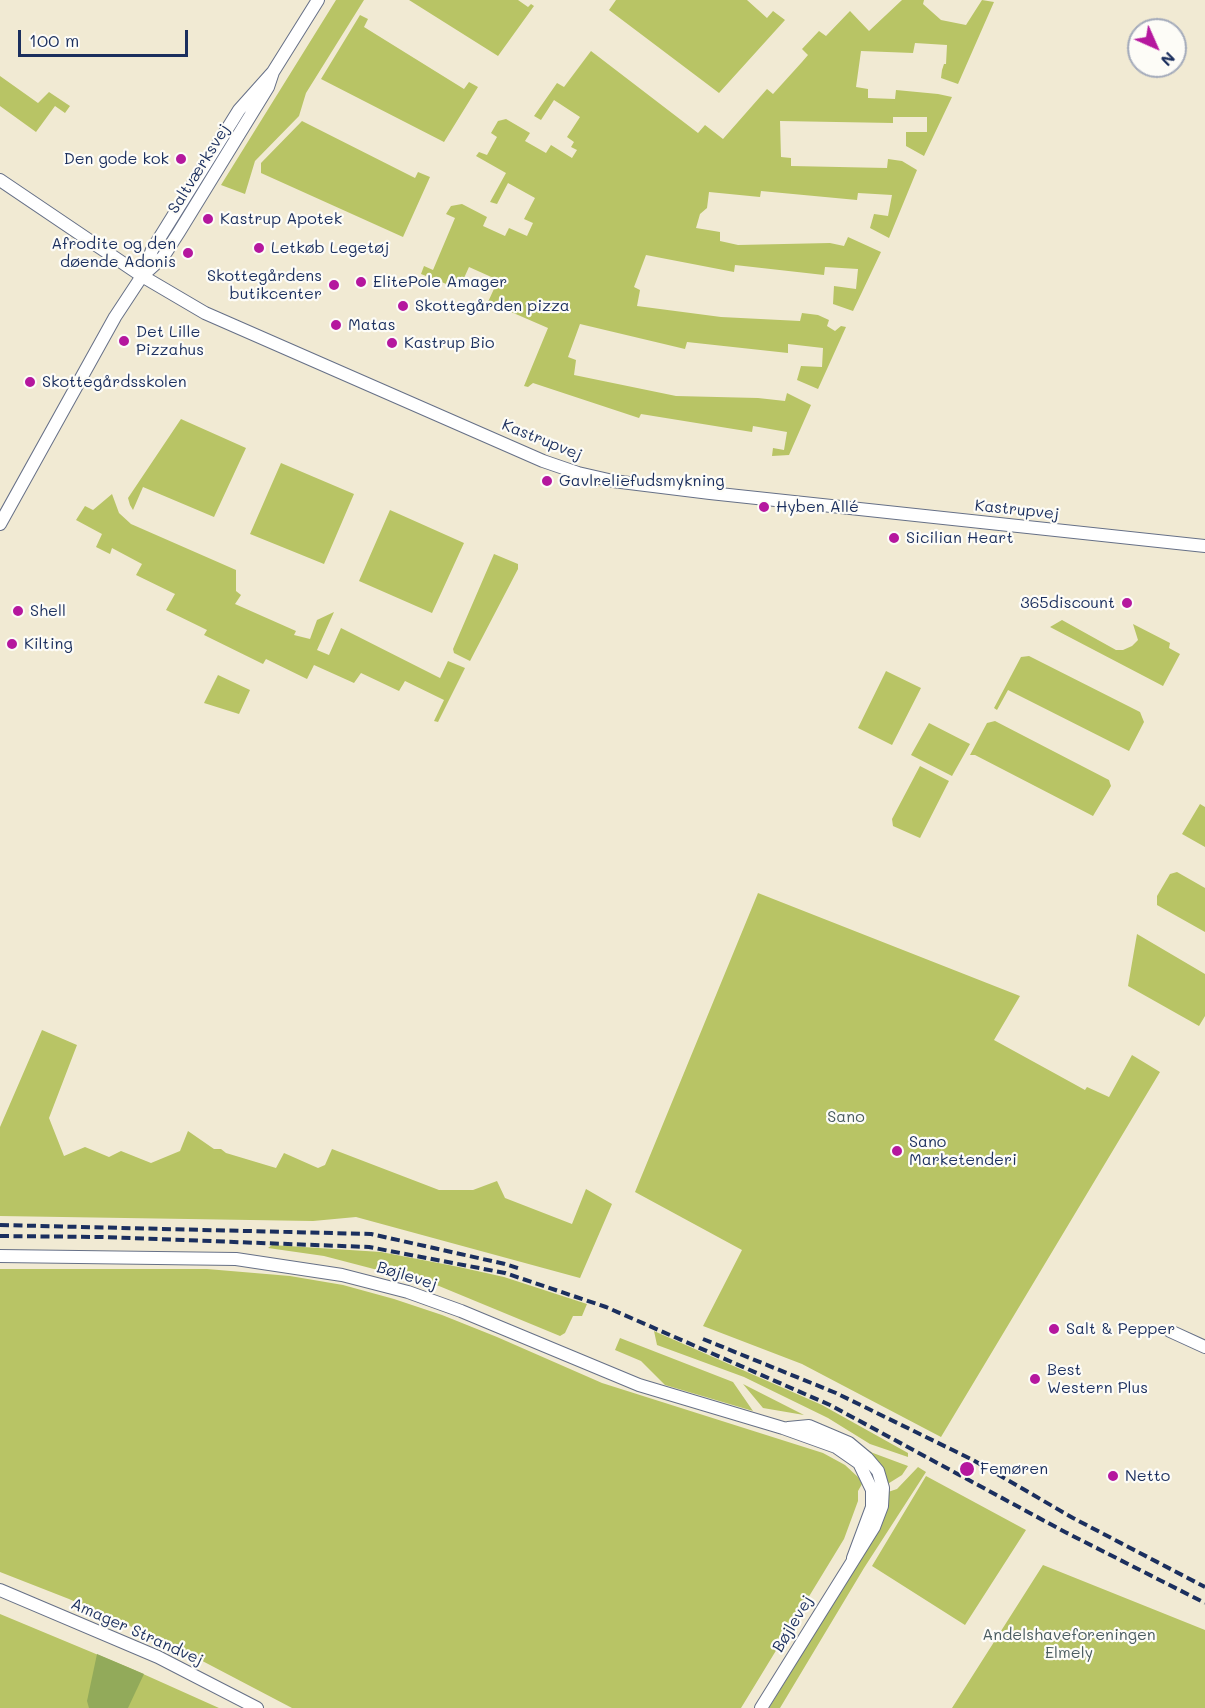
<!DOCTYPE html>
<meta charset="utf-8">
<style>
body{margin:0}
#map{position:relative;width:1205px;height:1708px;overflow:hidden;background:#f1ead3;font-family:Mali,sans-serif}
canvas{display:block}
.north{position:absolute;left:1127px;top:18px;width:60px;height:60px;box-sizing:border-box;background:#fdfcf7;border:2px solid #a3aaba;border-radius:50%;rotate:135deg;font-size:16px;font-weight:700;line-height:24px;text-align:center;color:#1b2f5e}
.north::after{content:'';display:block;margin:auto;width:21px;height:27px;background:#b5179e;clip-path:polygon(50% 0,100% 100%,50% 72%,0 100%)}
.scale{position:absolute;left:18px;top:30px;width:170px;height:27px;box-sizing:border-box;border:3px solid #1b2f5e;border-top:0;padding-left:8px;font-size:18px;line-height:21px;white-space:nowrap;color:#1b2f5e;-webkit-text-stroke:4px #fdfcf7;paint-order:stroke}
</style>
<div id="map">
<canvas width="1205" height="1708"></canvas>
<div class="north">N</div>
<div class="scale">100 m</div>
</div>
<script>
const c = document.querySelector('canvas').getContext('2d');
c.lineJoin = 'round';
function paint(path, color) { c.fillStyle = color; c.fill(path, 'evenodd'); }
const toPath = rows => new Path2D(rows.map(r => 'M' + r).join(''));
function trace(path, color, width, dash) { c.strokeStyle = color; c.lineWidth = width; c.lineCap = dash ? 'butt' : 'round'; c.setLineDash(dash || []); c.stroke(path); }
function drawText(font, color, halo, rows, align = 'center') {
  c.font = font + ' Mali,sans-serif'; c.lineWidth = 4.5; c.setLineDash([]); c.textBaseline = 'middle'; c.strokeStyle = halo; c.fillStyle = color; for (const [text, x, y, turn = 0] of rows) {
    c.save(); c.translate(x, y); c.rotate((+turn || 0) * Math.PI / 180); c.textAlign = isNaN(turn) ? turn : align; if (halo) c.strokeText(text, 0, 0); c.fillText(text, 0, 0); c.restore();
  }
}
const green = toPath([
 [336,0,364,0,306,93,299,116,255,161,245,194,221,185],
 [409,0,518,0,528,7,531,4,534,6,498,56],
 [616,0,747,0,767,18,773,11,785,20,719,93,609,10],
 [902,0,924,0,923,4,941,20,966,25,982,0,994,2,958,84,941,78,942,70,944,64,946,64,947,45,915,43,913,53,861,51,856,87,868,89,868,98,895,99,896,90,938,94,952,97,924,156,906,146,906,132,927,132,927,117,893,117,893,123,780,121,781,157,791,158,791,166,887,168,888,159,902,161,917,170,889,238,870,228,874,214,888,216,892,195,858,193,857,200,761,191,760,197,709,192,707,208,700,214,696,228,720,232,720,241,738,245,830,243,844,246,848,237,881,252,853,311,833,304,834,286,856,289,858,269,825,267,824,275,735,265,734,272,646,255,634,287,640,290,637,306,721,317,800,321,802,313,818,315,829,320,827,326,835,331,841,326,846,327,818,389,797,380,801,366,822,367,823,348,788,344,788,353,687,342,685,349,580,324,568,357,576,360,574,375,676,396,758,398,785,401,787,393,811,405,789,455,772,456,773,448,784,450,787,432,753,426,752,432,641,414,639,418,533,383,528,387,524,386,548,328,488,302,498,280,469,267,459,289,421,274,424,266,433,270,455,218,446,214,451,206,462,204,487,217,483,226,505,236,509,228,527,236,533,223,524,219,535,198,508,183,497,204,490,202,506,173,476,156,479,152,487,155,497,137,491,133,498,121,506,119,530,133,525,141,546,153,551,145,572,158,577,150,571,147,574,142,567,137,580,117,554,100,541,120,534,116,557,83,564,87,591,51,698,133,705,125,723,139,767,89,773,94,802,62,808,55,802,49,819,31,826,36,850,11,869,31],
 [360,15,368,19,364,27,464,89,469,82,478,87,444,142,321,79],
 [0,76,38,103,49,92,70,106,65,113,55,106,36,132,0,106],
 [302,121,415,178,418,172,430,177,403,237,261,173,261,163],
 [181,419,246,448,214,517,143,487,133,510,130,505,128,498],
 [281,463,354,494,324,564,250,534],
 [112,494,119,513,131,524,236,570,236,591,241,595,235,604,296,631,294,635,310,639,317,620,334,612,317,650,329,655,341,628,440,678,448,661,465,668,438,722,434,721,444,700,405,681,399,691,361,673,354,683,314,665,307,679,266,659,263,664,204,635,207,630,166,610,175,594,136,575,142,564,112,548,110,554,96,547,102,534,76,520,85,506,93,510],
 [390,510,464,543,432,613,359,581],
 [494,554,518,564,518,569,470,661,454,653,453,649],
 [1062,620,1116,650,1123,650,1132,646,1138,640,1133,624,1170,643,1169,648,1180,654,1163,686,1050,627],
 [1029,656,1140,712,1144,722,1129,751,1008,690,997,710,994,708,1021,657],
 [886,671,921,688,892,745,858,728],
 [218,675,250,690,239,714,204,703],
 [995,721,1109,780,1111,786,1093,816,975,755,970,755,987,723],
 [929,723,970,744,952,776,911,755],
 [920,766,949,781,920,838,893,826,892,819],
 [1200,804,1205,807,1205,847,1182,834],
 [1177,872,1205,888,1205,932,1157,905,1157,896,1170,874],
 [758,893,1020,996,994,1040,1085,1090,1087,1087,1109,1097,1132,1055,1160,1072,941,1437,802,1364,703,1326,742,1250,635,1192],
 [1137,934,1205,974,1205,1016,1199,1026,1128,986],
 [42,1030,77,1045,49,1118,64,1156,85,1147,109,1157,121,1151,151,1163,180,1151,188,1131,214,1149,221,1149,226,1153,276,1168,284,1153,318,1168,325,1165,332,1149,439,1190,473,1190,497,1181,505,1198,572,1224,586,1189,612,1204,580,1278,356,1217,313,1221,0,1216,0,1127],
 [272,1245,381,1252,459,1267,504,1277,587,1304,582,1316,573,1316,565,1333,560,1336,439,1286,324,1256,268,1248],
 [0,1269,207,1269,290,1276,343,1285,394,1299,442,1315,497,1337,602,1383,823,1453,845,1465,858,1477,862,1484,858,1491,858,1501,844,1539,741,1708,292,1708,170,1644,69,1599,0,1572],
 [654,1331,822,1405,908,1453,908,1457,870,1444,828,1418,744,1377,657,1345],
 [620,1338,733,1382,753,1411,665,1385,641,1361,615,1350],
 [743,1384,804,1415,763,1408],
 [862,1447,873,1453,908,1466,902,1475,886,1485],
 [918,1467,926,1472,864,1568,780,1708,769,1708,868,1546,888,1492,897,1489],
 [926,1476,1026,1530,965,1625,872,1566],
 [1043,1565,1205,1630,1205,1708,952,1708],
 [0,1614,132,1669,219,1708,0,1708]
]);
const forest = toPath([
 [97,1654,144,1674,128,1708,89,1708,87,1701]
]);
const minor = toPath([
 [0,180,142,276,205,313,543,461,578,473,613,481,710,493,1205,546],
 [144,272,152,250,239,110,273,72,318,0],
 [0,524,115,317,142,276,163,257,179,232,268,87,273,72],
 [0,1256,236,1259,342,1275,408,1292,461,1311,639,1385,783,1428,836,1447,859,1463,872,1490,872,1507,853,1558],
 [1170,1331,1205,1347],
 [0,1590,158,1657,257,1708],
 [761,1708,874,1527,882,1506,883,1488,878,1471,867,1458,849,1443,809,1426,788,1428]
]);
const rail = toPath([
 [0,1225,371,1234,505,1264,521,1269],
 [0,1236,101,1237,369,1247,505,1273,606,1307,830,1405,1065,1532,1205,1603],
 [703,1339,836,1393,973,1460,1073,1518,1205,1587]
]);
const markers = [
 [181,159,6,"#b5179e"],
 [208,219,6,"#b5179e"],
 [259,248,6,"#b5179e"],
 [188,253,6,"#b5179e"],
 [361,282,6,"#b5179e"],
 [334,285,6,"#b5179e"],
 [403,306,6,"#b5179e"],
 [336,325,6,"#b5179e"],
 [124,341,6,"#b5179e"],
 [392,343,6,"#b5179e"],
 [30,382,6,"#b5179e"],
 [547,481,6,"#b5179e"],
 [764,507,6,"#b5179e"],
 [894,538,6,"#b5179e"],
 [1127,603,6,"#b5179e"],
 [18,611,6,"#b5179e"],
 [12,644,6,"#b5179e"],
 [897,1151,6,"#b5179e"],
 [1054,1329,6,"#b5179e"],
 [1035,1379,6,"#b5179e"],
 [967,1469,8,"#b5179e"],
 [1113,1476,6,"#b5179e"]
];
const poiNames = [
 ["Den gode kok",169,159,"right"],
 ["Kastrup Apotek",220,219],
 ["Afrodite og den",176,244,"right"],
 ["døende Adonis",176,262,"right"],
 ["Letkøb Legetøj",271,248],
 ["Skottegårdens",322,276,"right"],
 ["butikcenter",322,294,"right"],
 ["ElitePole Amager",373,282],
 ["Skottegården pizza",415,306],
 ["Matas",348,325],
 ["Det Lille",136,332],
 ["Pizzahus",136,350],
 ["Kastrup Bio",404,343],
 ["Skottegårdsskolen",42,382],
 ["Gavlreliefudsmykning",559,481],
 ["Hyben Allé",776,507],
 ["Sicilian Heart",906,538],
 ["365discount",1115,603,"right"],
 ["Shell",30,611],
 ["Kilting",24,644],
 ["Sano",909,1142],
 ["Marketenderi",909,1160],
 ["Salt & Pepper",1066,1329],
 ["Best",1047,1370],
 ["Western Plus",1047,1388],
 ["Femøren",980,1469],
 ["Netto",1125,1476]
];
const streetNames = [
 ["Saltværksvej",199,169,-58],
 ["Kastrupvej",542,440,22],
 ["Kastrupvej",1017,510,6],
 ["Bøjlevej",407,1276,17],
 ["Bøjlevej",793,1624,-59],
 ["Amager Strandvej",137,1632,24]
];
const parkNames = [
 ["Sano",846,1117],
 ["Andelshaveforeningen",1069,1635],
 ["Elmely",1069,1653]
];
paint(green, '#b8c465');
paint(forest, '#92aa5a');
trace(minor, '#667087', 14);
trace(minor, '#fff', 12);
trace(rail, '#1b2f5e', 4, [9, 4.5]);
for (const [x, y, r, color] of markers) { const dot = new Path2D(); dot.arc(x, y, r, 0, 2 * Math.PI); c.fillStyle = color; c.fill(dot); trace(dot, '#fdfcf7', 2); }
drawText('16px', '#1b2f5e', '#fdfcf7', poiNames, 'left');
drawText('16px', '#1b2f5e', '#fdfcf7', streetNames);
drawText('16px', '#4a5c60', '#fdfcf7', parkNames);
</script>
